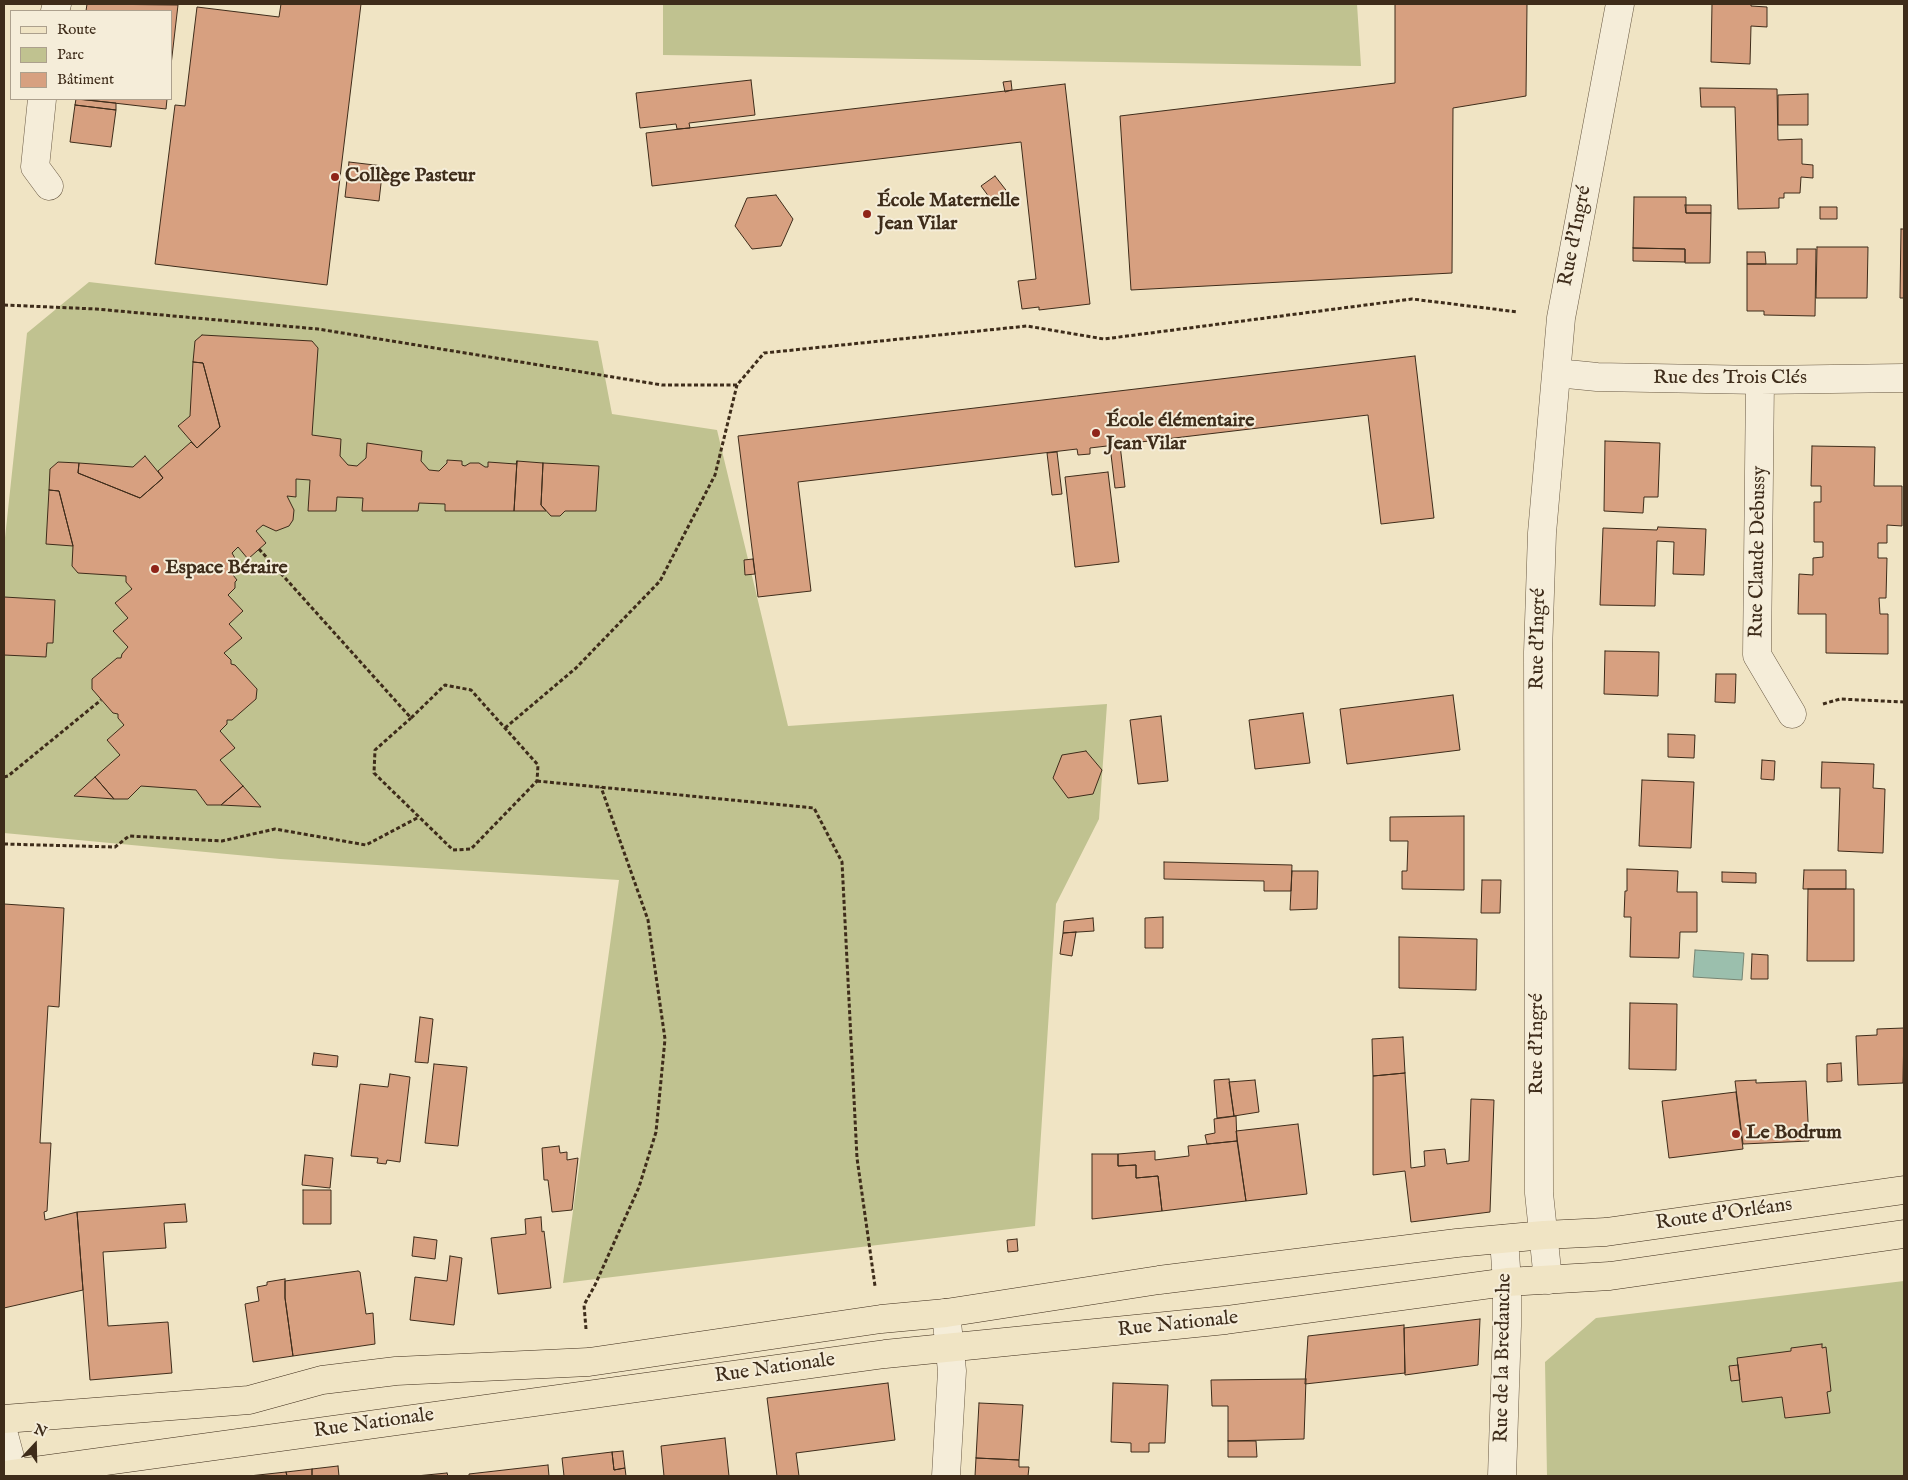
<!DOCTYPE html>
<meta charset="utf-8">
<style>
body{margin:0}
#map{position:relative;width:1908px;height:1480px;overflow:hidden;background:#f0e4c4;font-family:"IM FELL English",serif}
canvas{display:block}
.frame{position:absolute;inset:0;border:5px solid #3e2c1a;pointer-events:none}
.legend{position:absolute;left:10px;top:10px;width:162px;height:90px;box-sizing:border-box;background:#f5edd9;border:1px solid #aca08d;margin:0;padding:6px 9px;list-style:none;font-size:15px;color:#3e2c1a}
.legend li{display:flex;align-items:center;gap:10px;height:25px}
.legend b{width:25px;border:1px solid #aca08d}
.north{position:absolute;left:10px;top:1420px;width:50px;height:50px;-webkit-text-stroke:4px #f5edd9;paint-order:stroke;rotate:21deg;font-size:14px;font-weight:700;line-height:20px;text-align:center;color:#3e2c1a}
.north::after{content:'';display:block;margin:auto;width:18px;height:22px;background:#3e2c1a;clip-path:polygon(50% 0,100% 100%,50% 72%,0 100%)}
</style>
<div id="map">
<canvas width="1908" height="1480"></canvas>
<div class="frame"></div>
<ul class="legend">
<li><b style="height:6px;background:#f0e4c4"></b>Route</li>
<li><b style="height:14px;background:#c0c290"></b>Parc</li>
<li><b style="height:14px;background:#d7a080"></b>Bâtiment</li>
</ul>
<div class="north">N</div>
</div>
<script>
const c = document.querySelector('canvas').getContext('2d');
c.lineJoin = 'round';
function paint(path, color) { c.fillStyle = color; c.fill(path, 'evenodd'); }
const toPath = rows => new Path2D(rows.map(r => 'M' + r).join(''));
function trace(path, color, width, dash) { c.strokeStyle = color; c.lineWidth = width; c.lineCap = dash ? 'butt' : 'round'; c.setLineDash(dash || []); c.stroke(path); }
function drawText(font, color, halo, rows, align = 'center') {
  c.font = font + ' "IM FELL English",serif'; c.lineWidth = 4; c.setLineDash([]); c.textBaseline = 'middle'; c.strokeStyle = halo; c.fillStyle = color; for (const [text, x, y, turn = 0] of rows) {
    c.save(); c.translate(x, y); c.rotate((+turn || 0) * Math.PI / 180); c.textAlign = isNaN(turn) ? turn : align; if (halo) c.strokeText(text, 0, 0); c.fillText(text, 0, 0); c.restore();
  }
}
const green = toPath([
 [663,4,1357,4,1361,66,663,55],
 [89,282,598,341,612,414,717,430,788,726,1107,704,1099,819,1056,904,1035,1226,563,1283,619,880,280,859,4,833,4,547,27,333],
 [1904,1281,1904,1476,1547,1476,1545,1362,1596,1318]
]);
const water = toPath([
 [1695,950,1744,953,1742,980,1693,977,1695,950]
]);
const building = toPath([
 [87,4,178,5,171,65,171,11,86,11,87,4],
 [281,4,361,4,327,285,155,264,175,105,185,106,197,7,279,17,281,4],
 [1395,4,1527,4,1526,96,1453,108,1452,273,1131,290,1120,116,1395,83,1395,4],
 [1712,4,1751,4,1751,6,1767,7,1767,27,1751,26,1750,64,1711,62,1712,4],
 [751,80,755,115,689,123,690,128,677,129,676,124,640,128,636,93,751,80],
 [1011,81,1012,90,1005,92,1003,82,1011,81],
 [1065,84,1090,304,1039,310,1039,307,1022,309,1018,281,1036,279,1021,142,652,186,646,133,1065,84],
 [1700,88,1777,89,1778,140,1802,139,1802,164,1813,165,1813,178,1801,177,1800,193,1784,193,1784,198,1779,198,1779,208,1738,209,1735,107,1701,107,1700,88],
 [1808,94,1808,125,1778,125,1778,95,1808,94],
 [76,99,116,103,116,110,75,105,76,99],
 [79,99,167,99,166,109,79,99],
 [75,105,116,110,111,147,70,142,75,105],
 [349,162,383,166,379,201,345,197,349,162],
 [995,176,1009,194,995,205,981,186,995,176],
 [776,195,793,219,781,246,752,249,735,226,747,198,776,195],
 [1634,197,1686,197,1686,213,1711,213,1710,263,1685,263,1685,249,1633,248,1634,197],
 [1685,205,1711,205,1711,213,1686,213,1685,205],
 [1820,207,1837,207,1837,219,1820,219,1820,207],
 [1901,229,1904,229,1904,298,1900,298,1901,229],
 [1817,247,1868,247,1867,298,1816,298,1817,247],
 [1633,248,1685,249,1685,262,1633,261,1633,248],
 [1797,249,1816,249,1815,316,1764,315,1764,311,1747,311,1747,264,1797,264,1797,249],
 [1747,252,1765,252,1766,264,1747,264,1747,252],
 [202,335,312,341,318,348,312,435,341,439,340,456,348,465,357,466,366,458,367,443,422,451,421,461,429,470,439,471,447,463,447,460,462,461,462,465,465,466,470,463,479,463,485,467,488,467,488,462,516,464,517,461,514,511,445,511,445,504,419,503,418,511,362,511,363,498,337,497,336,511,308,511,310,480,296,479,296,497,287,496,294,510,293,520,289,526,276,531,263,525,256,531,266,543,248,559,238,547,232,553,236,560,236,565,233,575,237,580,235,582,235,588,228,595,243,611,229,624,242,638,224,653,231,660,231,664,235,665,257,689,256,699,232,720,227,720,227,724,220,731,235,748,220,760,243,786,221,805,207,805,196,790,141,786,128,799,114,799,95,777,120,755,107,740,124,725,118,718,118,714,113,713,92,689,92,679,117,658,121,658,122,654,128,647,113,631,128,618,115,603,132,589,126,582,126,576,78,573,72,566,73,546,59,491,49,490,50,469,58,462,79,463,78,473,140,498,163,478,158,471,191,442,197,448,220,427,203,363,193,362,195,341,202,335],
 [1415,356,1434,518,1381,524,1368,415,1090,448,1090,454,1078,455,1077,449,798,482,811,591,758,597,738,436,1415,356],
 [193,362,203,363,220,427,197,448,178,426,190,416,193,362],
 [1605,441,1660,443,1658,497,1644,497,1643,513,1604,511,1605,441],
 [1120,445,1125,487,1115,488,1110,446,1120,445],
 [1812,446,1875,447,1874,486,1902,486,1902,526,1887,525,1887,543,1878,543,1878,558,1887,558,1886,598,1879,598,1880,614,1888,614,1888,654,1826,653,1826,614,1798,614,1799,574,1813,575,1813,558,1823,557,1823,542,1814,542,1814,502,1821,502,1821,486,1811,486,1812,446],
 [1057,452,1062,494,1052,495,1047,453,1057,452],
 [145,456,163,478,140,498,78,473,79,463,133,467,145,456],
 [517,461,543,463,541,505,546,511,514,511,517,461],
 [543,463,599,466,596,511,565,511,560,516,551,516,541,505,543,463],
 [1108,472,1119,562,1075,567,1065,477,1108,472],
 [49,490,59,491,73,546,46,544,49,490],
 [1658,527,1706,529,1704,575,1673,574,1674,542,1657,541,1655,606,1600,605,1603,528,1657,530,1658,527],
 [753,559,755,574,745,575,744,560,753,559],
 [4,597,55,600,53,643,47,643,46,657,4,655,4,597],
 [1605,651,1659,652,1658,696,1604,694,1605,651],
 [1716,674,1736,674,1735,703,1715,702,1716,674],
 [1453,695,1460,750,1347,764,1340,709,1453,695],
 [1303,713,1310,763,1255,769,1249,720,1303,713],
 [1161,716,1168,781,1138,784,1130,720,1161,716],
 [1668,734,1695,735,1694,758,1668,757,1668,734],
 [1086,751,1102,770,1093,794,1068,798,1053,778,1062,755,1086,751],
 [1762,760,1775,761,1774,780,1761,779,1762,760],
 [1822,762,1874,764,1873,788,1885,789,1883,853,1838,851,1840,788,1821,788,1822,762],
 [95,777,114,799,74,796,95,777],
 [1642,780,1694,782,1691,848,1639,846,1642,780],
 [243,786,261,807,221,805,243,786],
 [1464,816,1464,890,1402,889,1402,871,1407,871,1408,841,1390,841,1390,817,1464,816],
 [1164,862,1292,865,1291,891,1264,891,1264,881,1164,879,1164,862],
 [1627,869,1678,871,1677,892,1697,892,1697,932,1680,932,1679,958,1630,957,1631,917,1624,917,1625,891,1627,891,1627,869],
 [1804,870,1846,870,1846,889,1803,889,1804,870],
 [1292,871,1318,871,1317,909,1290,910,1292,871],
 [1722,872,1756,873,1756,883,1722,882,1722,872],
 [1482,880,1501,880,1500,913,1481,913,1482,880],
 [1808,889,1854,889,1854,961,1807,961,1808,889],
 [4,904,64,908,59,1007,48,1006,40,1143,51,1143,47,1211,44,1212,45,1220,77,1212,83,1290,4,1308,4,904],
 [1163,917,1163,948,1145,948,1145,918,1163,917],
 [1093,918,1094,931,1063,933,1064,921,1093,918],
 [1076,932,1072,956,1060,954,1063,933,1076,932],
 [1399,937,1477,939,1476,990,1399,988,1399,937],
 [1752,954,1768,955,1768,979,1751,979,1752,954],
 [1630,1003,1677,1004,1676,1070,1629,1069,1630,1003],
 [420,1017,433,1019,428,1063,415,1062,420,1017],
 [1904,1028,1903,1083,1858,1085,1856,1036,1877,1035,1877,1029,1904,1028],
 [1403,1037,1405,1073,1373,1076,1372,1039,1403,1037],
 [314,1053,338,1056,337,1067,312,1065,314,1053],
 [1841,1063,1842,1081,1827,1082,1827,1064,1841,1063],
 [434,1064,467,1067,458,1146,425,1143,434,1064],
 [1405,1073,1411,1168,1425,1166,1424,1151,1445,1149,1447,1164,1469,1161,1471,1099,1494,1100,1490,1212,1411,1222,1405,1171,1373,1175,1373,1076,1405,1073],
 [390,1074,410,1077,400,1162,387,1160,386,1164,377,1163,378,1158,351,1156,360,1084,388,1087,390,1074],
 [1229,1079,1234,1116,1217,1118,1214,1080,1229,1079],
 [1255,1080,1259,1112,1234,1116,1229,1082,1255,1080],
 [1756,1080,1756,1083,1806,1081,1809,1141,1743,1144,1735,1081,1756,1080],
 [1736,1092,1743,1149,1669,1158,1662,1101,1736,1092],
 [1236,1116,1237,1141,1207,1144,1205,1135,1215,1133,1214,1119,1236,1116],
 [1298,1124,1307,1194,1246,1201,1236,1131,1298,1124],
 [1237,1141,1246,1201,1162,1211,1158,1176,1136,1178,1136,1165,1118,1166,1118,1154,1155,1151,1155,1160,1189,1156,1188,1146,1237,1141],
 [559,1146,560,1153,567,1152,567,1160,578,1158,572,1210,552,1212,548,1180,544,1180,542,1148,559,1146],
 [1092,1154,1118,1154,1118,1166,1136,1165,1136,1178,1158,1176,1162,1211,1092,1219,1092,1154],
 [305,1155,333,1158,330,1188,302,1185,305,1155],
 [303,1190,331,1190,331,1224,303,1224,303,1190],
 [185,1204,187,1222,164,1223,166,1248,103,1252,108,1326,168,1322,172,1373,90,1380,77,1212,185,1204],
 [541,1217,542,1232,544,1231,551,1288,498,1294,491,1238,526,1234,525,1219,541,1217],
 [414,1237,437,1240,435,1259,412,1256,414,1237],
 [1017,1239,1018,1251,1008,1252,1007,1240,1017,1239],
 [450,1256,462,1258,454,1325,410,1320,415,1277,447,1281,450,1256],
 [358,1271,360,1272,366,1314,373,1313,375,1344,293,1356,285,1298,285,1281,358,1271],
 [285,1279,285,1298,293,1356,253,1362,245,1304,259,1301,257,1287,267,1285,267,1282,285,1279],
 [1480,1319,1478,1365,1405,1375,1404,1328,1480,1319],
 [1404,1325,1405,1373,1305,1384,1308,1336,1404,1325],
 [1822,1344,1822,1348,1826,1347,1831,1391,1827,1392,1830,1413,1785,1418,1782,1397,1742,1402,1737,1358,1791,1351,1791,1348,1822,1344],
 [1738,1365,1740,1380,1731,1381,1729,1366,1738,1365],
 [1306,1379,1304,1439,1228,1441,1228,1406,1212,1406,1211,1380,1306,1379],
 [888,1383,895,1440,796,1453,799,1476,777,1476,767,1398,888,1383],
 [1113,1383,1168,1385,1165,1443,1149,1443,1149,1452,1131,1452,1131,1443,1111,1442,1113,1383],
 [979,1403,1023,1405,1019,1460,976,1458,979,1403],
 [725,1438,729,1476,664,1476,661,1446,725,1438],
 [1228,1441,1256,1441,1257,1457,1228,1457,1228,1441],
 [623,1451,625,1468,614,1470,612,1452,623,1451],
 [612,1452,614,1470,625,1468,626,1476,564,1476,562,1458,612,1452],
 [976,1458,1019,1460,1019,1467,1029,1467,1028,1476,975,1476,976,1458],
 [548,1465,549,1476,469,1476,469,1474,548,1465],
 [338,1466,339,1476,312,1476,312,1469,338,1466],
 [312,1469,312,1476,287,1476,286,1472,312,1469],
 [286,1472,287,1476,249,1476,286,1472],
 [447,1473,448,1476,416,1476,447,1473]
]);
const path = toPath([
 [4,305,96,309,318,329,662,385,737,385,764,353,1027,326,1104,339,1412,299,1518,312],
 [259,549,411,718,445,685,471,690,538,765,537,781,471,849,453,850,374,773,375,750,411,718],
 [1823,704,1840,699,1904,702],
 [505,728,576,668,660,581,715,475,737,385],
 [4,777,8,776,101,700],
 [537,781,814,808,842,862,857,1158,875,1286],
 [4,844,115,847,129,836,222,841,275,829,366,845,419,817],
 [586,1329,584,1305,595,1285,639,1187,656,1132,665,1039,648,920,601,787]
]);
const minor = toPath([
 [55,11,57,4],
 [42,99,35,167,49,186],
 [1557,373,1597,377,1760,380,1904,378],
 [1760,380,1757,655,1792,714],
 [1548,1280,1539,1193,1538,652,1542,533,1561,318,1620,4],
 [946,1313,952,1371,946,1476],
 [4,1435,15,1476],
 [1502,1476,1507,1326,1507,1282,1504,1239]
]);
const major = toPath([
 [4,1419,249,1400,322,1380,396,1371,589,1362,881,1319,946,1313,1159,1280,1457,1243,1544,1235,1606,1232,1904,1190],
 [4,1475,885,1354,1226,1320,1507,1282,1610,1276,1904,1234]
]);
const markers = [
 [335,177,5,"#8f2418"],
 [867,214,5,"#8f2418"],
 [1096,433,5,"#8f2418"],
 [155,569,5,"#8f2418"],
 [1736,1134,5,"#8f2418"]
];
const poiNames = [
 ["Collège Pasteur",345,177],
 ["École Maternelle",877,202],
 ["Jean Vilar",877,225],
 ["École élémentaire",1106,422],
 ["Jean Vilar",1106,445],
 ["Espace Béraire",165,569],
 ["Le Bodrum",1746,1134]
];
const streetNames = [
 ["Rue d'Ingré",1576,236,-79],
 ["Rue des Trois Clés",1730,379],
 ["Rue Claude Debussy",1759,552,-89],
 ["Rue d'Ingré",1539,639,-89],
 ["Rue d'Ingré",1538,1044,-90],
 ["Route d'Orléans",1724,1215,-8],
 ["Rue Nationale",1178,1325,-6],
 ["Rue de la Bredauche",1504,1358,-89],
 ["Rue Nationale",775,1369,-8],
 ["Rue Nationale",374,1424,-8]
];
paint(green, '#c0c290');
paint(water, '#9bbfad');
trace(water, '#768472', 1);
paint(building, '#d7a080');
trace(building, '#3e2c1a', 1);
trace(minor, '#6a5a44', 29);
trace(major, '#3e2c1a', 29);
trace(path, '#3e2c1a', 3, [4, 2.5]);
trace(minor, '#f5edd9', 28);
trace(major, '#f0e4c4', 28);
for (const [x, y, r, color] of markers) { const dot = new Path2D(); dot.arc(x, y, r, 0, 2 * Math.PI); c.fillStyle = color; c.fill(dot); trace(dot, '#f5edd9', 2); }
drawText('bold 20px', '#3e2c1a', '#f5edd9', poiNames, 'left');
drawText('20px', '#3e2c1a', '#f5edd9', streetNames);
</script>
